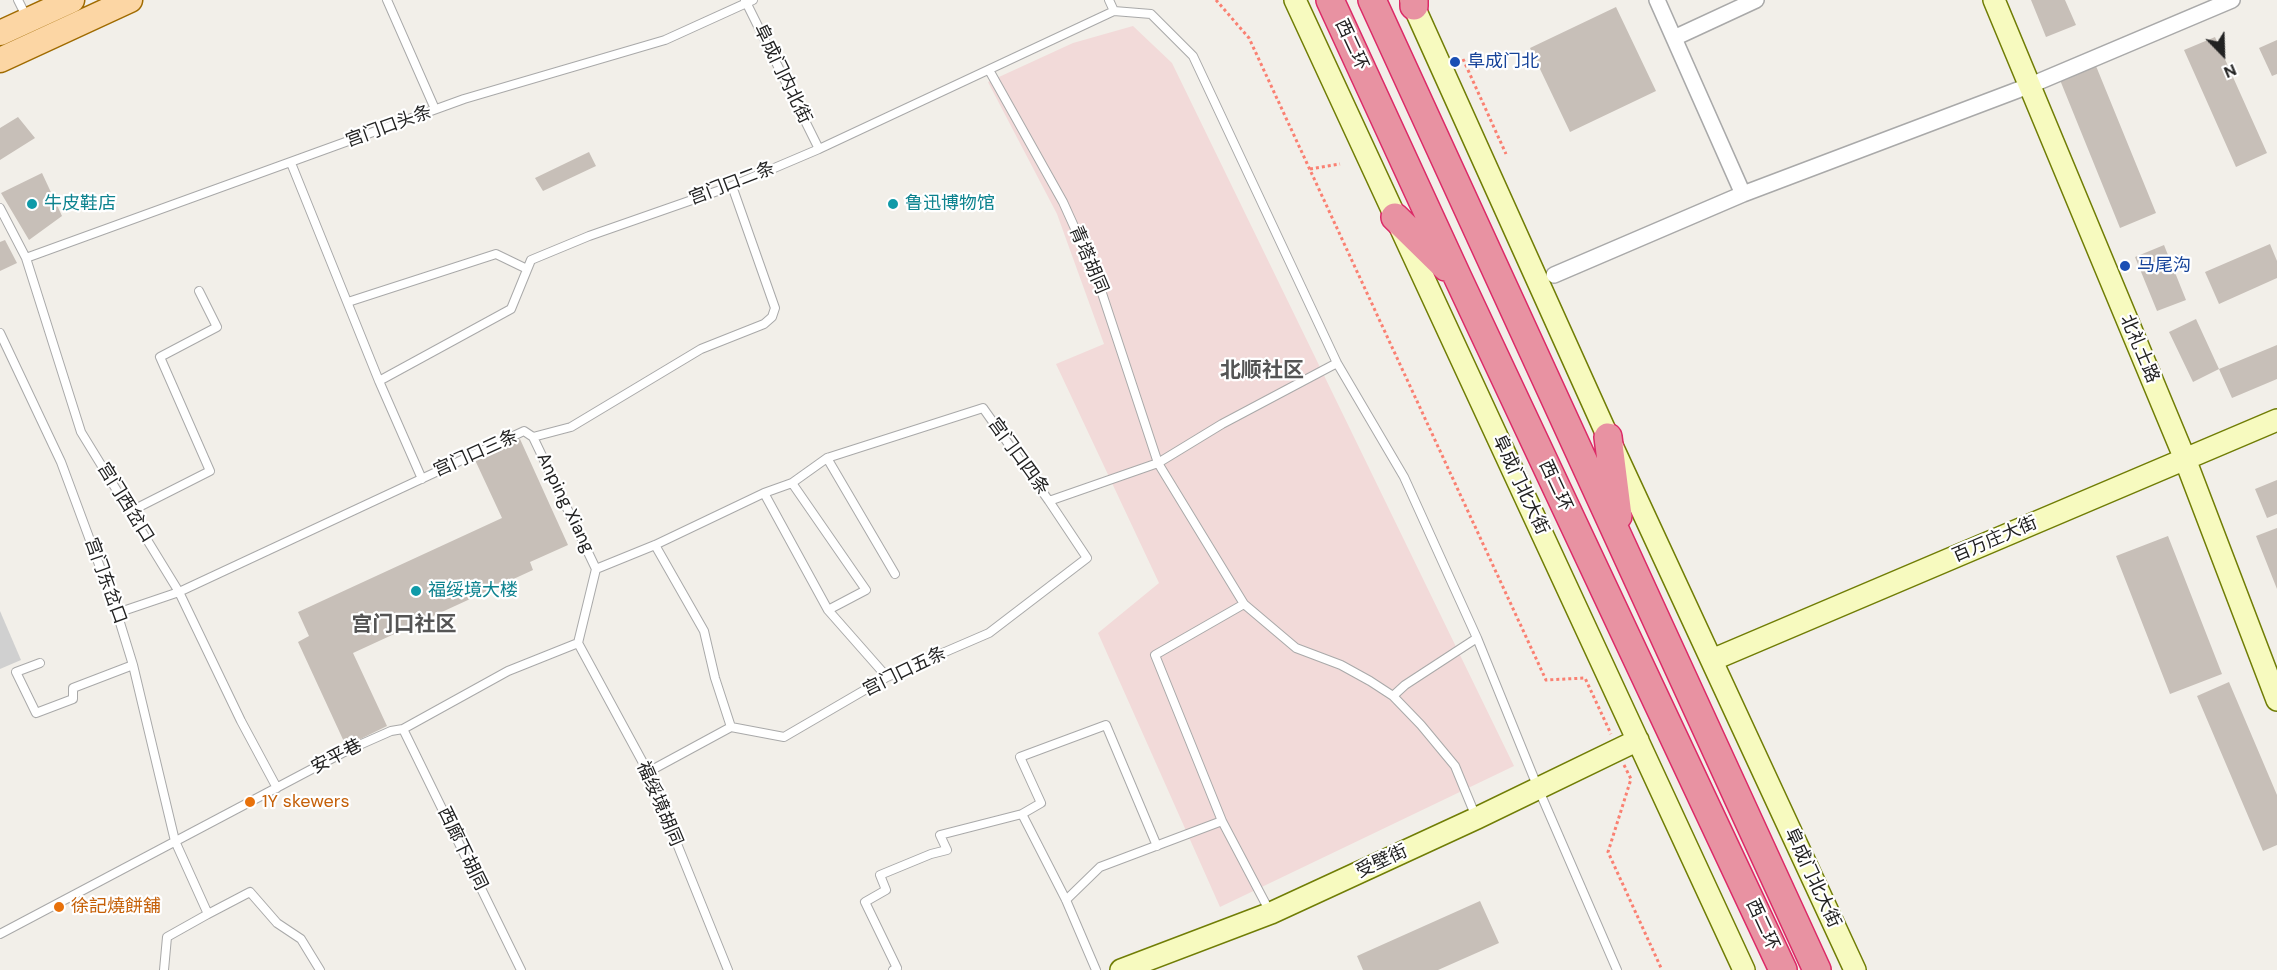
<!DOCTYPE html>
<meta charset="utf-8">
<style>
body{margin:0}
#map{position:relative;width:2277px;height:970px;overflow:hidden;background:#f2efe9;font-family:"DM Sans",sans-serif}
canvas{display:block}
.north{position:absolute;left:2193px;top:24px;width:60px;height:60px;-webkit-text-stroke:4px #fff;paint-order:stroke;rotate:157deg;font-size:16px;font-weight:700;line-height:24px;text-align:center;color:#222}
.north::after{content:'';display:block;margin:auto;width:21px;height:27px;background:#222;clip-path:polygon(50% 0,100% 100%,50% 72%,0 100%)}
</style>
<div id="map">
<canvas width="2277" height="970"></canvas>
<div class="north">N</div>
</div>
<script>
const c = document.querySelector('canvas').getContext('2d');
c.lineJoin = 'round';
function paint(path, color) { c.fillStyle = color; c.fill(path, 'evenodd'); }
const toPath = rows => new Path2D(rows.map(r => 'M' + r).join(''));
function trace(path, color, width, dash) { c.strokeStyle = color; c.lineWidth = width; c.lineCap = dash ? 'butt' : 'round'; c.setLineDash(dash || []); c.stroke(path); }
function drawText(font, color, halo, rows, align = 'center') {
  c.font = font + ' "DM Sans","Noto Sans SC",sans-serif'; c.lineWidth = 4.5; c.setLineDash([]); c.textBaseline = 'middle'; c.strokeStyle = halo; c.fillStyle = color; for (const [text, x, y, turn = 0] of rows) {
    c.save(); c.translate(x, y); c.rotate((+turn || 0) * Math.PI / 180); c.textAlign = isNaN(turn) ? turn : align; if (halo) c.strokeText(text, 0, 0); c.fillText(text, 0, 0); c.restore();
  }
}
const commercial = toPath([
 [1133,26,1172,63,1514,766,1220,907,1098,633,1159,583,1056,364,1104,344,1057,214,988,82,1073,43]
]);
const religious = toPath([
 [0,611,21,660,0,669]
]);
const building = toPath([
 [2031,0,2065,0,2076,25,2046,37],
 [1616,7,1656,91,1570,132,1530,48],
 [2215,37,2267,153,2236,167,2184,50],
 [2277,40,2277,74,2272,76,2259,48],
 [2096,66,2156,213,2120,228,2060,80],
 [18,117,35,138,0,160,0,128],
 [589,152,596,166,543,191,535,178],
 [42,173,62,216,29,240,1,193],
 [5,240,17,263,0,271,0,242],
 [2270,244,2277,261,2277,278,2219,304,2205,272],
 [2164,245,2186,300,2157,311,2135,257],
 [2196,319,2219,369,2193,382,2169,332],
 [2277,345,2277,379,2232,398,2219,369],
 [520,439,568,545,530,562,533,570,353,653,387,726,346,746,298,642,309,636,298,612,502,518,475,460],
 [2277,480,2277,514,2267,518,2255,489],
 [2277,528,2277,589,2256,536],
 [2168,536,2222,674,2170,694,2116,556],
 [2229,682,2277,795,2277,845,2263,851,2197,696],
 [1480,901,1499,943,1438,970,1363,970,1357,956]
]);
const path = toPath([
 [1216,0,1249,38,1546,680,1585,678,1611,734],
 [1463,59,1506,154],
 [1310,169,1340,164],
 [1624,765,1631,779,1608,852,1662,970]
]);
const lane = toPath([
 [18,0,27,18],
 [387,0,435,109],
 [745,0,819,149],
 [1109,0,1114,11,1151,14,1193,56,1337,363,1404,477,1477,638,1538,788,1617,970],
 [989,70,1063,202,1096,275,1158,463,1244,604,1296,648,1341,665,1370,681,1393,696],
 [291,163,379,381,422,479],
 [0,208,26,258,81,432,179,592,241,721,277,788],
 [26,258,464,99,665,40,753,0],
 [348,302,496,254,527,269],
 [0,333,61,462,117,613,133,665,175,841,208,914,167,937,164,970],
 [379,381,511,309,531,260,589,236,732,186,819,149,1114,11],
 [533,437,596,569],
 [827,458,895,574],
 [792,483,866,590,828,610],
 [764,493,828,610,887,677],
 [131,511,210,471,160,357,217,327,199,291],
 [655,545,704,631,715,678,731,727],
 [596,569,655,545,764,493,792,483,827,458,983,408,1049,501,1158,463,1222,424,1337,363],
 [117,613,179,592,524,431,533,437,571,427,701,349,764,324,772,317,775,308,732,186],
 [578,643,648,772,728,970],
 [40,663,16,672,36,713,73,699,73,688,133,665],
 [403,729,521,970],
 [648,772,731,727,784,737,887,677,989,633,1087,558,1049,501],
 [1022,814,1041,803,1020,757,1106,725,1157,846],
 [1476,817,1455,766,1421,725,1393,696,1405,685,1477,638],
 [1222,821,1270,912],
 [1066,900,1100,867,1222,821,1155,655,1244,604],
 [208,914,250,892,277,923,301,939,320,970],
 [0,934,348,750,391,731,403,729,508,671,578,643,596,569],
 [893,970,897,968,865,902,886,890,880,875,931,854,947,850,940,835,1022,814,1066,900,1096,970]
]);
const street = toPath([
 [1674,38,1756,0],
 [1743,194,2031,85,2232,0],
 [1554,275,1743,194,1657,0]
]);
const secondary = toPath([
 [1295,0,1744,970],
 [1411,0,1608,437,1855,970],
 [1994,0,2185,459,2277,700],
 [1712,660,2277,420],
 [1121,970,1271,913,1477,818,1638,740]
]);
const primary = toPath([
 [0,33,72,0],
 [0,60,130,0]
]);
const highway = toPath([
 [1330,0,1458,278,1783,970],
 [1372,0,1817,970],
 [1414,0,1414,6],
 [1395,217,1446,267],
 [1608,437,1618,516]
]);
const markers = [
 [1455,62,6,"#1a4fb4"],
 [32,204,6,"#0f9aa8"],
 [893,204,6,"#0f9aa8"],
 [2125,266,6,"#1a4fb4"],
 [416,591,6,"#0f9aa8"],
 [250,802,6,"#e8710a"],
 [59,907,6,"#e8710a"]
];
const streetNames = [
 ["西二环",1351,45,65],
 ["阜成门内北街",782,74,64],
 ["宫门口头条",389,127,-20],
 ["宫门口二条",732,184,-21],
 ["青塔胡同",1088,260,67],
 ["北礼士路",2139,349,67],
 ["宫门口三条",476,454,-24],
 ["宫门口四条",1018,457,54],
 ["阜成门北大街",1520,485,65],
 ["西二环",1555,486,65],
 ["宫门西岔口",125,503,58],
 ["Anping Xiang",565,503,64],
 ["百万庄大街",1995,540,-23],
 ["宫门东岔口",105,581,70],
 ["宫门口五条",905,672,-26],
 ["安平巷",337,757,-27],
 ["福绥境胡同",659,804,67],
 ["西廊下胡同",462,849,64],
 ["受壁街",1382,862,-25],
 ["阜成门北大街",1812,878,65],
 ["西二环",1762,925,65]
];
const transitNames = [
 ["阜成门北",1467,62],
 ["马尾沟",2137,266]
];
const cultureNames = [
 ["牛皮鞋店",44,204],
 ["鲁迅博物馆",905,204],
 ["福绥境大楼",428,591]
];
const foodNames = [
 ["1Y skewers",262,802],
 ["徐記燒餅舖",71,907]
];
const quarterNames = [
 ["北顺社区",1262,371],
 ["宫门口社区",404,625]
];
paint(commercial, '#f2dad9');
paint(religious, '#d0d0d0');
paint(building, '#c7bfb8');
trace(lane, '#a9a9a9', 10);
trace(street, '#a9a9a9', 18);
trace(secondary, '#707d05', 24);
trace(primary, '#a06b00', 27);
trace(highway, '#dc2a67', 30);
trace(path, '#fa8072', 3, [3, 3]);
trace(lane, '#fff', 8);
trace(street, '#fff', 15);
trace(secondary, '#f7fabf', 21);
trace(primary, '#fcd6a4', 24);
trace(highway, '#e892a2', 27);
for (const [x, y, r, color] of markers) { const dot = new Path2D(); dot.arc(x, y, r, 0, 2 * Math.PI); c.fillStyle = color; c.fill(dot); trace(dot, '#fff', 2); }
drawText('18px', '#222', '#fff', streetNames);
drawText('18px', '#164399', '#fff', transitNames, 'left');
drawText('18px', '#0d838f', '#fff', cultureNames, 'left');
drawText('18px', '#c56008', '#fff', foodNames, 'left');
drawText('bold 21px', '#555', '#fff', quarterNames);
</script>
